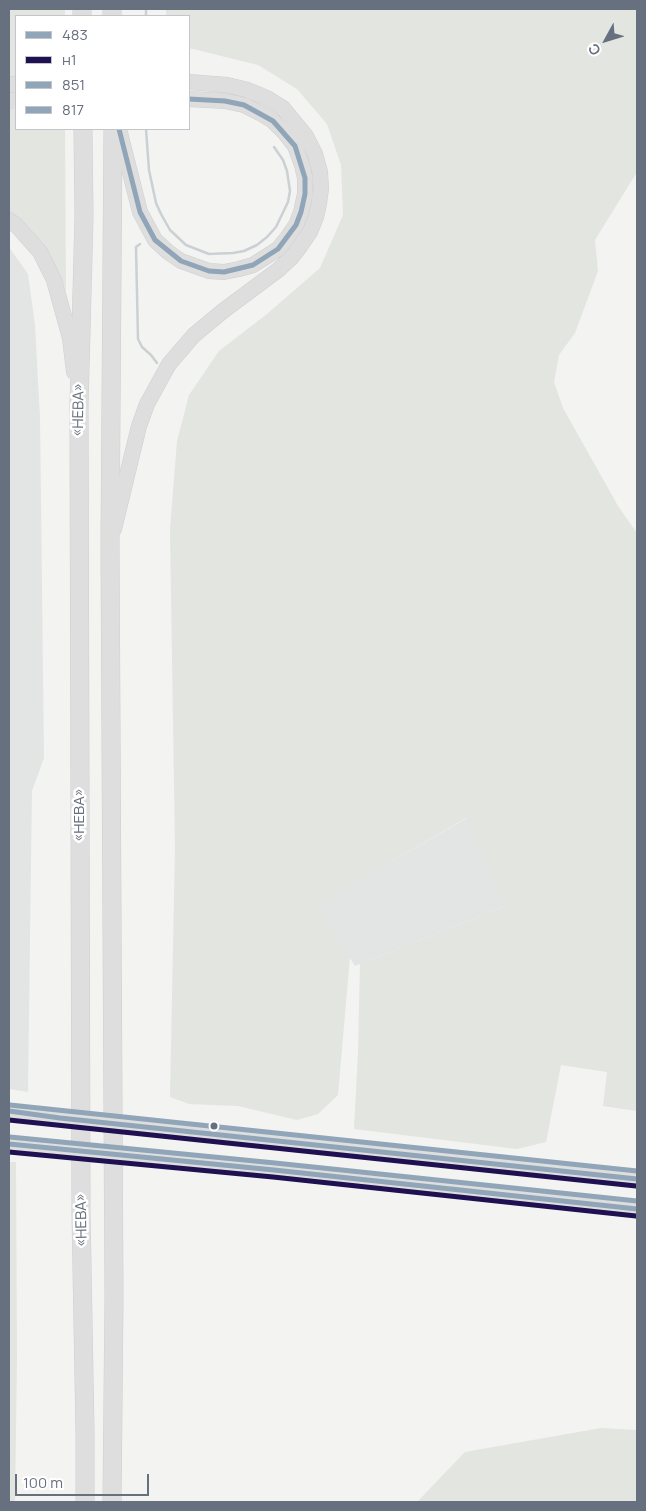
<!DOCTYPE html>
<meta charset="utf-8">
<style>
body{margin:0}
#map{position:relative;width:646px;height:1511px;overflow:hidden;background:#f3f3f2;font-family:Manrope,sans-serif}
canvas{display:block}
.frame{position:absolute;inset:0;border:10px solid #67707e;pointer-events:none}
.legend{position:absolute;left:15px;top:15px;width:175px;height:115px;box-sizing:border-box;background:#fff;border:1px solid #c2c6cb;margin:0;padding:6px 9px;list-style:none;font-size:15px;color:#67707e}
.legend li{display:flex;align-items:center;gap:10px;height:25px}
.legend b{width:25px;border:1px solid #c2c6cb}
.north{position:absolute;left:581px;top:15px;width:50px;height:50px;-webkit-text-stroke:4px #fff;paint-order:stroke;rotate:231deg;font-size:14px;font-weight:700;line-height:20px;text-align:center;color:#67707e}
.north::after{content:'';display:block;margin:auto;width:18px;height:22px;background:#67707e;clip-path:polygon(50% 0,100% 100%,50% 72%,0 100%)}
.scale{position:absolute;left:15px;top:1474px;width:134px;height:22px;box-sizing:border-box;border:2px solid #67707e;border-top:0;padding-left:6px;font-size:15px;line-height:18px;white-space:nowrap;color:#67707e;-webkit-text-stroke:4px #fff;paint-order:stroke}
</style>
<div id="map">
<canvas width="646" height="1511"></canvas>
<div class="frame"></div>
<ul class="legend">
<li><b style="height:6px;background:#90a5b8"></b>483</li>
<li><b style="height:6px;background:#1f1051"></b>н1</li>
<li><b style="height:6px;background:#90a5b8"></b>851</li>
<li><b style="height:6px;background:#90a5b8"></b>817</li>
</ul>
<div class="north">С</div>
<div class="scale">100 m</div>
</div>
<script>
const c = document.querySelector('canvas').getContext('2d');
c.lineJoin = 'round';
function paint(path, color) { c.fillStyle = color; c.fill(path, 'evenodd'); }
const toPath = rows => new Path2D(rows.map(r => 'M' + r).join(''));
function trace(path, color, width, dash) { c.strokeStyle = color; c.lineWidth = width; c.lineCap = dash ? 'butt' : 'round'; c.setLineDash(dash || []); c.stroke(path); }
function drawText(font, color, halo, rows, align = 'center') {
  c.font = font + ' Manrope,sans-serif'; c.lineWidth = 5; c.setLineDash([]); c.textBaseline = 'middle'; c.strokeStyle = halo; c.fillStyle = color; for (const [text, x, y, turn = 0] of rows) {
    c.save(); c.translate(x, y); c.rotate((+turn || 0) * Math.PI / 180); c.textAlign = isNaN(turn) ? turn : align; if (halo) c.strokeText(text, 0, 0); c.fillText(text, 0, 0); c.restore();
  }
}
const built = toPath([
 [9,247,28,274,35,325,40,417,44,758,32,791,28,1092,9,1089],
 [467,818,506,906,355,966,316,905]
]);
const green = toPath([
 [9,9,65,9,65,16,16,16,16,79,9,79],
 [166,9,637,9,637,172,595,240,598,271,575,333,559,355,554,382,563,408,618,506,637,533,637,1111,603,1106,607,1072,561,1065,546,1142,517,1149,354,1129,358,1053,360,964,506,906,466,818,317,905,350,957,338,1095,318,1114,297,1120,238,1106,189,1104,170,1097,175,848,170,529,177,441,189,395,219,351,267,314,320,268,343,215,341,165,327,124,297,89,258,65,189,48,189,16,166,16],
 [9,109,16,109,16,129,65,129,66,291,60,275,24,224,9,212],
 [9,1162,16,1162,17,1358,15,1502,9,1502],
 [601,1428,637,1430,637,1502,417,1502,465,1452]
]);
const stream = toPath([
 [146,9,146,16],
 [146,129,149,170,156,203,161,214,170,230,186,245,209,254,233,253,244,251,257,245,267,237,276,227,288,202,290,191,287,171,283,160,274,147],
 [140,244,136,247,138,339,142,347,151,355,157,363]
]);
const primary = toPath([
 [9,85,16,84],
 [9,101,16,100],
 [119,129,140,212,155,240,168,252,181,261,209,271,224,272,239,269,253,265,278,249,287,238,296,225,301,212,305,194,305,178,302,165,295,146,285,133,273,121,260,113,244,105,225,101,189,99],
 [9,220,17,226,40,252,54,280,70,338,74,372],
 [114,529,139,426,147,404,169,364,194,335,223,311,278,270,291,258,301,245,310,232,316,217,319,203,321,189,320,172,315,154,306,136,283,108,267,98,248,90,227,85,189,82],
 [9,1112,60,1118],
 [138,1125,637,1179],
 [9,1144,57,1149],
 [138,1157,274,1170,384,1183,637,1209]
]);
const motorway = toPath([
 [82,9,82,16],
 [112,9,112,16],
 [83,129,84,217,79,404,81,1213,85,1432,85,1502],
 [112,1502,114,1298,110,545,113,129]
]);
const primaryBridge = toPath([
 [60,1118,138,1125],
 [57,1149,138,1157]
]);
const bus1 = toPath([
 [119,129,140,212,155,240,181,261,209,271,224,272,253,265,278,249,296,225,301,212,305,194,305,178,295,146,273,121,244,105,225,101,189,99],
 [9,1111,60,1118,637,1179],
 [9,1144,274,1170,637,1209]
]);
const bus2 = toPath([
 [9,1120,636,1186],
 [9,1152,273,1177,636,1216]
]);
const bus3 = toPath([
 [10,1105,637,1171]
]);
const bus4 = toPath([
 [10,1137,275,1163,637,1201]
]);
const markers = [
 [214,1126,4.5,"#67707e"]
];
const streetNames = [
 ["«НЕВА»",79,410,-89],
 ["«НЕВА»",80,815,-90],
 ["«НЕВА»",82,1220,-91]
];
paint(built, '#e3e4e4');
paint(green, '#e2e5e0');
trace(stream, '#cbd0d4', 2.5);
trace(primary, '#d0d0d1', 16);
trace(motorway, '#cfcfcf', 19);
trace(primary, '#dedede', 15);
trace(motorway, '#dedede', 18);
trace(primaryBridge, '#d0d0d1', 16, []);
trace(primaryBridge, '#dedede', 15);
trace(bus1, '#90a5b8', 5);
trace(bus2, '#1f1051', 5);
trace(bus3, '#90a5b8', 5);
trace(bus4, '#90a5b8', 5);
for (const [x, y, r, color] of markers) { const dot = new Path2D(); dot.arc(x, y, r, 0, 2 * Math.PI); c.fillStyle = color; c.fill(dot); trace(dot, '#fff', 2); }
drawText('15px', '#67707e', '#fff', streetNames);
</script>
